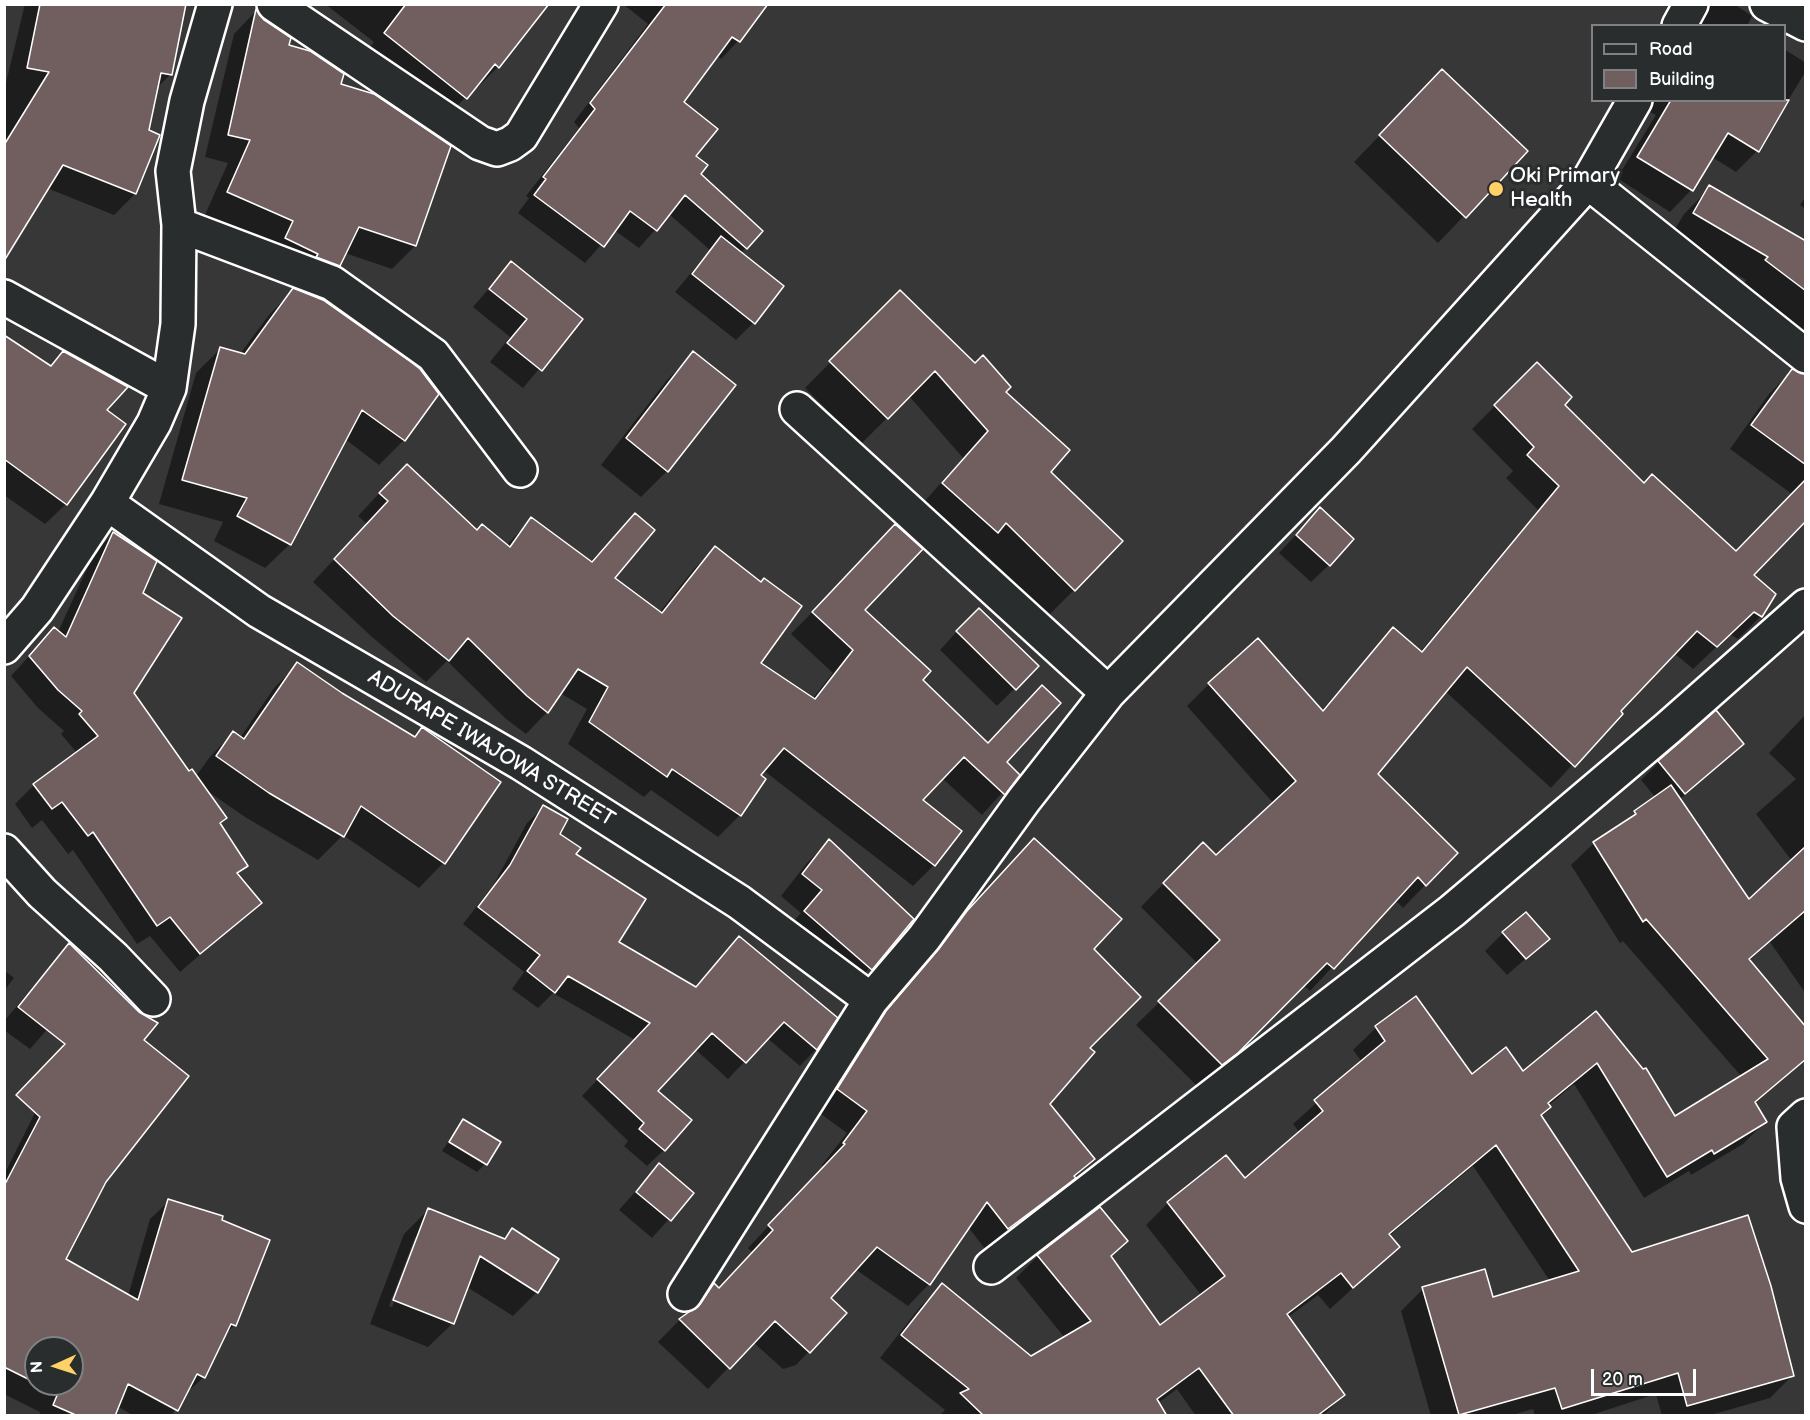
<!DOCTYPE html>
<style>
body{margin:0}
#map{position:relative;width:1810px;height:1420px;overflow:hidden;background:#383738;font-family:"Balsamiq Sans",sans-serif}
canvas{display:block}
.frame{position:absolute;inset:0;border:6px solid #fff;pointer-events:none}
.legend{position:absolute;left:1591px;top:24px;width:195px;height:78px;box-sizing:border-box;background:#2a2d2e;border:2px solid #7f8182;margin:0;padding:8px 10px;list-style:none;font-size:18px;color:#fff}
.legend li{display:flex;align-items:center;gap:12px;height:30px}
.legend b{width:30px;border:2px solid #7f8182}
.north{position:absolute;left:24px;top:1336px;width:60px;height:60px;box-sizing:border-box;background:#2a2d2e;border:2px solid #7f8182;border-radius:50%;rotate:267deg;font-size:16px;font-weight:700;line-height:24px;text-align:center;color:#fff}
.north::after{content:'';display:block;margin:auto;width:21px;height:27px;background:#ffd166;clip-path:polygon(50% 0,100% 100%,50% 72%,0 100%)}
.scale{position:absolute;left:1591px;top:1369px;width:105px;height:27px;box-sizing:border-box;border:3px solid #fff;border-top:0;padding-left:8px;font-size:18px;line-height:21px;white-space:nowrap;color:#fff;-webkit-text-stroke:4px #2a2d2e;paint-order:stroke}
</style>
<div id="map">
<canvas width="1810" height="1420"></canvas>
<div class="frame"></div>
<ul class="legend">
<li><b style="height:8px;background:#2a2d2e"></b>Road</li>
<li><b style="height:16px;background:#715e5e"></b>Building</li>
</ul>
<div class="north">N</div>
<div class="scale">20 m</div>
</div>
<script>
const c = document.querySelector('canvas').getContext('2d');
c.lineJoin = 'round';
function paint(path, color) { c.fillStyle = color; c.fill(path, 'evenodd'); }
const toPath = rows => new Path2D(rows.map(r => 'M' + r).join(''));
function trace(path, color, width, dash) { c.strokeStyle = color; c.lineWidth = width; c.lineCap = dash ? 'butt' : 'round'; c.setLineDash(dash || []); c.stroke(path); }
function drawText(font, color, halo, rows, align = 'center') {
  c.font = font + ' "Balsamiq Sans",sans-serif'; c.lineWidth = 6; c.setLineDash([]); c.textBaseline = 'middle'; c.strokeStyle = halo; c.fillStyle = color; for (const [text, x, y, turn = 0] of rows) {
    c.save(); c.translate(x, y); c.rotate((+turn || 0) * Math.PI / 180); c.textAlign = isNaN(turn) ? turn : align; if (halo) c.strokeText(text, 0, 0); c.fillText(text, 0, 0); c.restore();
  }
}
const shadow = toPath([
 [25,4,184,4,171,74,156,89,147,131,158,135,135,194,114,215,47,188,4,251,4,91],
 [325,4,548,4,498,67,478,87,476,86,445,119,365,54,374,42],
 [623,4,766,4,738,41,721,59,716,55,682,102,699,174,761,231,740,254,753,323,736,340,675,292,710,250,669,214,639,248,614,230,585,263,518,213,529,198,526,196,579,128,574,122,648,24],
 [1710,4,1734,4,1752,16,1747,26,1693,26],
 [256,11,287,46,340,85,449,147,415,246,392,269,345,253,339,265,316,288,271,244,205,215,228,163,205,157,234,34],
 [1784,49,1806,63,1806,71,1757,151,1736,172,1712,157,1691,190,1670,212,1617,178,1656,115,1648,111,1654,100,1784,100],
 [1442,71,1526,151,1438,243,1354,162],
 [1707,191,1806,242,1806,331,1744,284,1746,280,1671,236,1684,214],
 [1806,196,1806,209,1800,205],
 [511,263,581,319,523,388,490,362,510,337,473,307],
 [293,290,437,394,404,440,379,465,345,439,290,544,265,568,214,541,223,522,159,504,196,373,220,349,240,354,269,315],
 [900,292,1004,392,1074,590,1049,615,980,549,971,557,917,510,963,458,909,396,861,444,805,388],
 [4,336,50,367,64,353,66,504,45,524,4,495],
 [694,353,667,471,641,497,601,465,667,380],
 [1537,364,1563,405,1644,485,1735,553,1792,494,1730,449,1769,394,1792,371,1806,381,1806,519,1751,576,1774,595,1761,616,1738,639,1730,634,1693,669,1674,653,1551,788,1445,691,1376,774,1456,853,1403,908,1395,900,1310,991,1303,985,1213,1076,1198,1087,1136,1025,1198,964,1141,907,1180,866,1216,857,1274,804,1187,706,1209,684,1321,711,1393,629,1420,652,1538,510,1506,478,1513,471,1472,429],
 [385,487,506,546,531,519,590,562,635,515,613,578,659,613,694,569,715,548,759,663,812,699,833,673,791,634,874,548,863,610,921,680,1018,775,982,815,942,778,921,801,934,865,913,886,763,770,740,815,718,837,651,790,644,797,568,744,587,709,560,693,547,712,526,734,505,718,447,661,426,682,372,637,313,582,367,524,358,516],
 [1320,509,1329,565,1311,582,1279,553],
 [113,534,141,593,132,693,189,773,196,776,209,758,233,733,240,738,274,688,298,664,341,694,414,737,422,729,499,782,443,863,419,888,343,835,318,860,245,817,206,790,219,824,247,866,237,875,260,903,180,972,150,936,137,944,73,850,68,854,42,820,32,828,15,804,34,785,77,753,61,734,64,731,38,708,11,676,54,629,58,632,94,553],
 [961,627,1037,666,997,706,940,650],
 [1806,714,1806,994,1770,942,1748,961,1806,1059,1754,1104,1765,1122,1743,1144,1691,1175,1689,1171,1644,1198,1574,1084,1548,1106,1540,1116,1631,1254,1792,1376,1770,1398,1707,1416,1662,1416,1656,1394,1588,1416,1535,1416,1533,1409,1509,1416,1431,1416,1401,1311,1423,1289,1492,1299,1550,1281,1473,1166,1389,1236,1398,1247,1330,1309,1318,1295,1288,1317,1343,1395,1323,1416,1196,1416,1177,1389,1158,1403,1166,1416,939,1416,945,1410,880,1358,920,1307,942,1285,1030,1358,1065,1338,1016,1278,1038,1256,1099,1209,1126,1241,1110,1257,1160,1327,1202,1296,1146,1225,1168,1203,1245,1180,1300,1133,1293,1124,1362,1062,1353,1050,1376,1028,1416,998,1472,1076,1523,1073,1596,1013,1674,1118,1742,1077,1623,941,1620,943,1571,865,1594,843,1656,798,1641,780,1659,762,1742,744,1679,800,1749,901,1792,861,1756,814,1796,779,1769,753],
 [544,807,558,834,574,855,617,942,694,988,739,938,816,1049,800,1066,767,1038,728,1079,695,1049,656,1091,664,1150,647,1166,624,1146,628,1141,582,1096,635,1040,553,993,538,1008,512,989,524,972,463,924,494,884,527,823],
 [1034,840,1092,949,1088,1048,1048,1104,1093,1159,1052,1199,986,1250,968,1227,929,1284,908,1306,855,1269,828,1298,818,1342,796,1365,783,1369,753,1342,708,1389,658,1342,714,1285,718,1290,752,1252,748,1248,824,1167,822,1165,847,1133,817,1111,865,1035,917,974,945,935],
 [829,841,912,920,849,991,783,933,801,913,781,896,807,863],
 [1503,933,1548,939,1507,975,1485,951],
 [69,945,142,1041,104,1181,64,1260,128,1296,150,1219,169,1201,235,1325,223,1336,204,1377,184,1395,171,1416,134,1416,117,1406,113,1416,39,1416,40,1412,4,1394,4,1175,76,1030,57,1018,30,1049,4,1030,4,1021],
 [36,1348,72,1348,72,1384,36,1384],
 [4,970,14,978,4,991],
 [463,1121,485,1164,477,1172,442,1151],
 [659,1165,692,1193,652,1238,619,1210],
 [428,1210,503,1239,512,1230,537,1292,513,1316,467,1287,453,1323,428,1347,370,1324,404,1234],
 [415,1237,419,1237,392,1307,389,1306]
]);
const building = toPath([
 [40,4,186,4,172,75,161,73,149,130,160,135,136,194,63,165,4,261,4,145,49,72,27,68,40,4],
 [406,4,549,4,499,68,495,64,467,99,384,33,406,4],
 [666,4,768,4,740,42,732,37,684,102,718,129,696,156,708,165,701,174,763,231,747,249,685,195,657,231,630,211,604,247,534,195,546,179,543,177,595,109,590,103,666,4],
 [256,9,264,20,291,38,289,45,310,51,344,74,341,84,374,94,451,146,416,246,359,227,340,266,316,257,318,254,285,238,293,221,227,192,250,140,228,135,256,9],
 [1442,69,1528,151,1466,218,1379,135,1442,69],
 [1671,100,1789,100,1759,152,1728,133,1693,191,1637,157,1671,100],
 [1709,185,1806,241,1806,291,1765,260,1768,257,1693,213,1709,185],
 [721,236,784,286,755,324,692,274,721,236],
 [511,261,583,319,542,371,507,343,527,319,489,289,511,261],
 [293,288,323,300,411,362,420,369,439,394,405,441,362,410,291,545,237,516,247,498,182,480,220,347,245,354,293,288],
 [900,290,975,363,983,355,1011,387,1006,392,1070,450,1051,472,1123,541,1075,591,1006,523,998,533,942,483,988,431,935,371,888,419,829,361,900,290],
 [4,335,51,366,63,351,128,387,107,410,126,424,67,505,4,459,4,335],
 [693,351,736,385,668,472,626,438,693,351],
 [1537,362,1572,397,1565,405,1644,483,1652,474,1736,551,1806,479,1806,521,1754,575,1776,594,1762,617,1754,612,1717,647,1697,631,1621,711,1623,714,1575,767,1467,667,1378,774,1458,853,1426,886,1418,877,1334,969,1327,963,1238,1053,1222,1065,1158,1001,1220,940,1163,883,1203,842,1216,855,1296,781,1208,683,1258,638,1323,711,1393,627,1422,652,1559,486,1527,455,1534,447,1494,405,1537,362],
 [1792,369,1806,374,1806,465,1751,425,1792,369],
 [407,464,477,530,482,524,510,547,531,517,592,562,635,513,655,530,615,578,662,613,715,546,761,582,764,578,802,606,761,663,815,699,853,650,812,612,895,524,923,549,865,610,931,671,923,680,988,743,1042,685,1061,703,1007,762,1020,775,1005,795,964,757,923,800,962,831,935,866,784,748,761,775,766,779,741,816,672,769,667,777,589,722,608,687,578,669,548,713,527,696,468,638,449,661,393,616,334,559,388,501,379,493,407,464],
 [1320,507,1354,539,1330,566,1296,535,1320,507],
 [113,532,157,561,143,593,182,618,134,693,189,771,192,769,227,818,220,823,248,866,237,873,262,903,200,954,170,917,157,926,93,832,88,836,62,802,52,809,33,784,98,736,79,714,82,711,58,690,29,656,54,627,66,637,113,532],
 [979,608,1039,666,1016,690,956,631,979,608],
 [297,662,342,693,415,737,422,727,426,730,501,782,445,864,361,806,344,837,269,793,216,756,233,731,244,739,297,662],
 [1716,710,1744,744,1685,794,1658,761,1716,710],
 [1671,785,1749,899,1806,846,1806,910,1749,959,1806,1027,1806,1059,1755,1102,1767,1122,1714,1154,1712,1150,1667,1177,1597,1063,1548,1103,1551,1107,1541,1115,1632,1252,1748,1215,1771,1286,1794,1376,1687,1406,1678,1373,1562,1409,1555,1388,1459,1415,1422,1287,1485,1269,1493,1297,1579,1271,1496,1145,1389,1234,1400,1247,1353,1288,1341,1273,1287,1314,1345,1395,1317,1416,1234,1416,1199,1368,1157,1399,1167,1416,984,1416,960,1393,969,1389,901,1335,942,1283,1031,1356,1091,1321,1037,1255,1100,1207,1128,1241,1111,1256,1160,1325,1225,1276,1167,1202,1226,1155,1245,1178,1323,1111,1314,1100,1385,1041,1375,1026,1416,996,1472,1074,1506,1047,1523,1071,1596,1011,1643,1069,1646,1068,1675,1116,1768,1059,1646,919,1643,922,1593,842,1636,814,1634,811,1671,785],
 [543,805,568,819,560,834,581,848,576,854,646,899,619,942,696,987,739,936,838,1018,817,1050,784,1022,746,1063,712,1033,658,1091,692,1120,665,1151,639,1129,644,1123,597,1079,650,1023,568,976,555,993,527,971,540,955,478,907,510,865,543,805],
 [1034,838,1122,919,1094,949,1141,997,1090,1048,1095,1052,1050,1104,1095,1159,1074,1176,1076,1178,1008,1229,987,1202,930,1285,877,1247,831,1298,847,1313,810,1353,775,1321,730,1369,679,1319,700,1304,714,1283,719,1288,773,1230,768,1225,845,1144,843,1143,867,1111,837,1089,886,1011,938,950,967,911,1034,838],
 [829,839,914,919,872,970,804,911,822,890,802,874,829,839],
 [1526,912,1550,939,1526,959,1502,932,1526,912],
 [69,943,139,1012,158,1023,144,1040,189,1076,106,1182,66,1259,138,1300,168,1199,223,1216,222,1220,270,1240,236,1326,231,1324,205,1378,197,1374,178,1411,128,1384,115,1416,78,1416,53,1405,58,1393,39,1384,72,1384,72,1348,36,1348,36,1383,4,1367,4,1186,40,1117,16,1095,65,1044,18,1007,69,943],
 [463,1119,501,1142,487,1165,449,1142,463,1119],
 [659,1163,694,1193,671,1221,636,1192,659,1163],
 [428,1208,505,1239,512,1228,559,1259,538,1293,480,1256,454,1324,393,1300,428,1208]
]);
const minor = toPath([
 [274,4,480,143,497,149,510,144,521,136,601,4],
 [1767,4,1806,24],
 [1679,26,1691,4],
 [1588,182,1806,356],
 [179,225,332,283,433,355,520,470],
 [4,297,169,388],
 [797,409,1108,693],
 [107,503,259,611,521,763,739,902,871,1000],
 [4,647,37,609,107,503,154,423,169,388,178,324,179,225,173,171,187,101,215,4],
 [4,851,42,893,113,957,153,999],
 [1806,1116,1794,1127,1798,1178,1806,1206],
 [991,1267,1452,911,1668,728,1806,606],
 [685,1294,871,1000,924,938,1024,800,1108,693,1346,450,1588,182,1635,100]
]);
const markers = [
 [1496,189,8,"#ffd166"]
];
const poiNames = [
 ["Oki Primary",1510,177],
 ["Health",1510,201]
];
const streetNames = [
 ["ADURAPE IWAJOWA STREET",491,749,31]
];
paint(shadow, '#0007');
paint(building, '#715e5e');
trace(building, '#fff', 1.5);
trace(minor, '#fff', 38);
trace(minor, '#2a2d2e', 33);
for (const [x, y, r, color] of markers) { const dot = new Path2D(); dot.arc(x, y, r, 0, 2 * Math.PI); c.fillStyle = color; c.fill(dot); trace(dot, '#2a2d2e', 2); }
drawText('21px', '#fff', '#2a2d2e', poiNames, 'left');
drawText('21px', '#fff', '#2a2d2e', streetNames);
</script>
